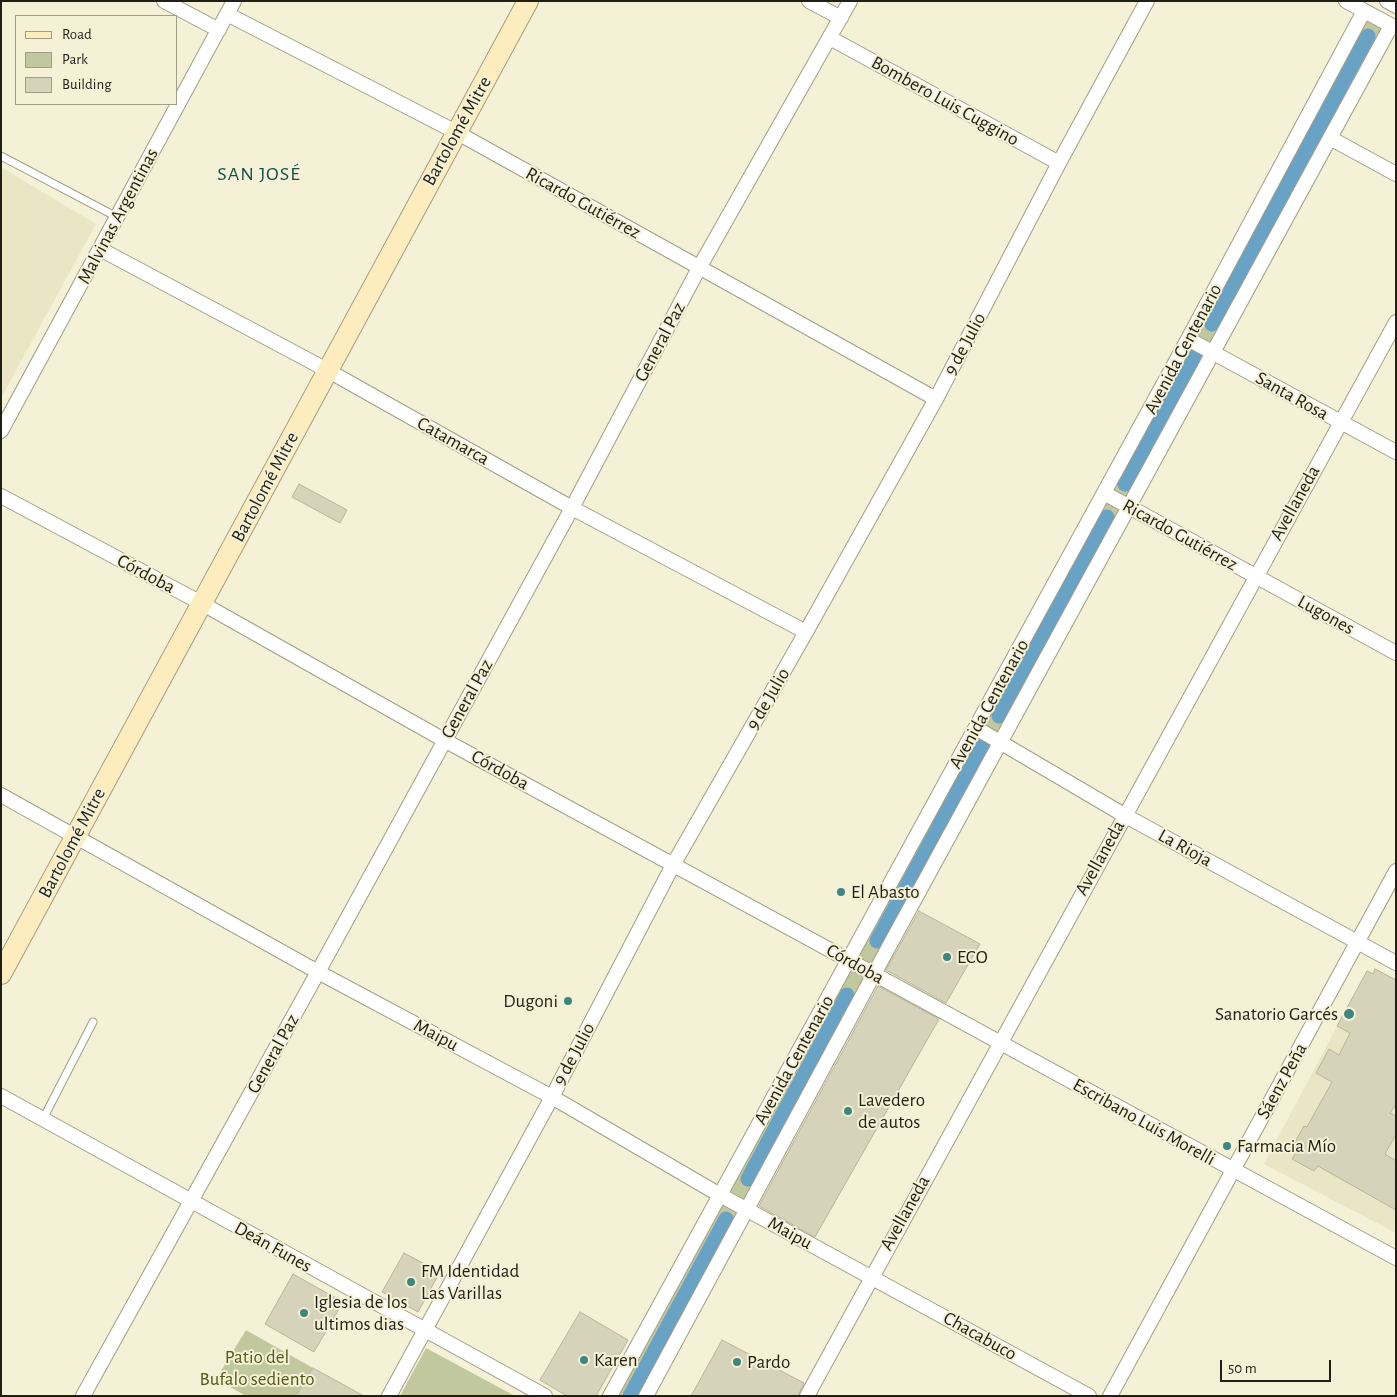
<!DOCTYPE html>
<meta charset="utf-8">
<style>
body{margin:0}
#map{position:relative;width:1397px;height:1397px;overflow:hidden;background:#f5f1d7;font-family:"Alegreya Sans",sans-serif}
canvas{display:block}
.frame{position:absolute;inset:0;border:2px solid #201f15;pointer-events:none}
.legend{position:absolute;left:15px;top:15px;width:162px;height:90px;box-sizing:border-box;background:#f5f1d7;border:1px solid #a09d89;margin:0;padding:6px 9px;list-style:none;font-size:15px;color:#201f15}
.legend li{display:flex;align-items:center;gap:10px;height:25px}
.legend b{width:25px;border:1px solid #a09d89}
.scale{position:absolute;left:1220px;top:1360px;width:111px;height:22px;box-sizing:border-box;border:2px solid #201f15;border-top:0;padding-left:6px;font-size:15px;line-height:18px;white-space:nowrap;color:#201f15;-webkit-text-stroke:4px #f5f1d7;paint-order:stroke}
</style>
<div id="map">
<canvas width="1397" height="1397"></canvas>
<div class="frame"></div>
<ul class="legend">
<li><b style="height:6px;background:#fdedbe"></b>Road</li>
<li><b style="height:14px;background:#c2c89e"></b>Park</li>
<li><b style="height:14px;background:#d7d3ba"></b>Building</li>
</ul>
<div class="scale">50 m</div>
</div>
<script>
const c = document.querySelector('canvas').getContext('2d');
c.lineJoin = 'round';
function paint(path, color) { c.fillStyle = color; c.fill(path, 'evenodd'); }
const toPath = rows => new Path2D(rows.map(r => 'M' + r).join(''));
function trace(path, color, width, dash) { c.strokeStyle = color; c.lineWidth = width; c.lineCap = dash ? 'butt' : 'round'; c.setLineDash(dash || []); c.stroke(path); }
function drawText(font, color, halo, rows, align = 'center') {
  c.font = font + ' "Alegreya Sans",sans-serif'; c.lineWidth = 4; c.setLineDash([]); c.textBaseline = 'middle'; c.strokeStyle = halo; c.fillStyle = color; for (const [text, x, y, turn = 0] of rows) {
    c.save(); c.translate(x, y); c.rotate((+turn || 0) * Math.PI / 180); c.textAlign = isNaN(turn) ? turn : align; if (halo) c.strokeText(text, 0, 0); c.fillText(text, 0, 0); c.restore();
  }
}
const built = toPath([
 [1,167,96,224,1,398],
 [1337,1026,1396,1057,1396,1233,1264,1164]
]);
const green = toPath([
 [1369,16,1387,27,642,1396,614,1396],
 [246,1330,313,1368,296,1396,246,1396,216,1379],
 [426,1348,515,1396,400,1396]
]);
const canal = toPath([
 [1212,324,1368,36],
 [1125,484,1194,357],
 [999,716,1107,517],
 [877,941,982,747],
 [748,1179,847,995],
 [630,1396,726,1219]
]);
const building = toPath([
 [299,484,347,510,340,523,292,497,299,484],
 [919,911,980,944,946,1003,886,970,919,911],
 [1375,969,1396,980,1396,1104,1390,1113,1396,1116,1396,1134,1385,1154,1396,1161,1396,1210,1318,1166,1314,1171,1292,1159,1295,1154,1290,1151,1304,1126,1307,1127,1332,1082,1316,1073,1329,1049,1339,1055,1350,1033,1337,1026,1367,971,1373,974,1375,969],
 [878,986,939,1019,815,1237,759,1206,878,986],
 [404,1253,440,1272,418,1312,382,1292,404,1253],
 [293,1274,343,1302,314,1352,265,1324,293,1274],
 [580,1312,628,1340,596,1396,567,1396,540,1380,580,1312],
 [722,1340,804,1383,798,1396,691,1396,722,1340],
 [313,1368,364,1396,296,1396,313,1368]
]);
const lane = toPath([
 [1,156,117,217],
 [43,1119,93,1022]
]);
const street = toPath([
 [164,1,219,30],
 [809,1,841,18],
 [1346,1,1396,28],
 [1387,1,1396,6],
 [227,14,456,132,936,399],
 [830,38,1059,163],
 [1330,138,1396,174],
 [100,249,327,370,572,508,806,632],
 [1188,339,1396,452],
 [1,431,234,1],
 [1104,493,1396,653],
 [1,496,203,604,444,740,1396,1258],
 [976,728,1124,815,1396,963],
 [1,795,318,972,552,1097,720,1195,1089,1396],
 [1,1096,545,1396],
 [83,1396,318,972,572,508,699,268,850,1],
 [389,1396,552,1097,673,865,806,632,936,399,1059,163,1147,1],
 [610,1396,1188,339,1364,11],
 [646,1396,874,974,1391,26],
 [807,1396,1396,322],
 [1110,1396,1396,871]
]);
const secondary = toPath([
 [1,974,528,1]
]);
const markers = [
 [841,892,5,"#3e8680"],
 [947,957,5,"#3e8680"],
 [568,1001,5,"#3e8680"],
 [1349,1014,6,"#3e8680"],
 [848,1111,5,"#3e8680"],
 [1227,1146,5,"#3e8680"],
 [411,1282,5,"#3e8680"],
 [304,1313,5,"#3e8680"],
 [584,1360,5,"#3e8680"],
 [737,1362,5,"#3e8680"]
];
const streetNames = [
 ["Bombero Luis Cuggino",945,101,29],
 ["Bartolomé Mitre",457,131,-61],
 ["Ricardo Gutiérrez",583,203,29],
 ["Malvinas Argentinas",118,216,-62],
 ["General Paz",660,342,-62],
 ["9 de Julio",965,344,-62],
 ["Avenida Centenario",1183,349,-62],
 ["Santa Rosa",1292,396,29],
 ["Catamarca",453,441,29],
 ["Bartolomé Mitre",265,487,-62],
 ["Avellaneda",1295,503,-61],
 ["Ricardo Gutiérrez",1180,535,29],
 ["Córdoba",146,574,28],
 ["Lugones",1326,615,29],
 ["General Paz",467,699,-61],
 ["9 de Julio",768,699,-60],
 ["Avenida Centenario",989,704,-61],
 ["Córdoba",500,770,29],
 ["Bartolomé Mitre",72,843,-62],
 ["La Rioja",1185,848,29],
 ["Avellaneda",1100,858,-61],
 ["Córdoba",855,964,29],
 ["Maipu",436,1035,28],
 ["General Paz",273,1054,-61],
 ["9 de Julio",574,1054,-62],
 ["Avenida Centenario",794,1060,-61],
 ["Sáenz Peña",1282,1081,-61],
 ["Escribano Luis Morelli",1144,1122,29],
 ["Avellaneda",905,1213,-61],
 ["Maipu",790,1233,29],
 ["Deán Funes",273,1247,29],
 ["Chacabuco",980,1336,29]
];
const poiNames = [
 ["El Abasto",851,892],
 ["ECO",957,957],
 ["Dugoni",558,1001,"right"],
 ["Sanatorio Garcés",1338,1014,"right"],
 ["Lavedero",858,1100],
 ["de autos",858,1122],
 ["Farmacia Mío",1237,1146],
 ["FM Identidad",421,1271],
 ["Las Varillas",421,1293],
 ["Iglesia de los",314,1302],
 ["ultimos dias",314,1324],
 ["Karen",594,1360],
 ["Pardo",747,1362]
];
const parkNames = [
 ["Patio del",257,1357],
 ["Bufalo sediento",257,1379]
];
const neighbourhoodNames = [
 ["SAN JOSÉ",259,174]
];
paint(built, '#eae5c4');
paint(green, '#c2c89e');
trace(canal, '#68a2c4', 15);
paint(building, '#d7d3ba');
trace(building, '#b8b49c', 1);
trace(lane, '#a29e86', 9);
trace(street, '#a29e86', 16);
trace(secondary, '#a29e86', 22);
trace(lane, '#fff', 7);
trace(street, '#fff', 14);
trace(secondary, '#fdedbe', 20);
for (const [x, y, r, color] of markers) { const dot = new Path2D(); dot.arc(x, y, r, 0, 2 * Math.PI); c.fillStyle = color; c.fill(dot); trace(dot, '#f5f1d7', 2); }
drawText('19px', '#201f15', '#f5f1d7', streetNames);
drawText('19px', '#201f15', '#f5f1d7', poiNames, 'left');
drawText('19px', '#535917', '#f5f1d7', parkNames);
c.letterSpacing = '1px';
drawText('20px', '#14504c', '#f5f1d7', neighbourhoodNames);
c.letterSpacing = '0px';
</script>
